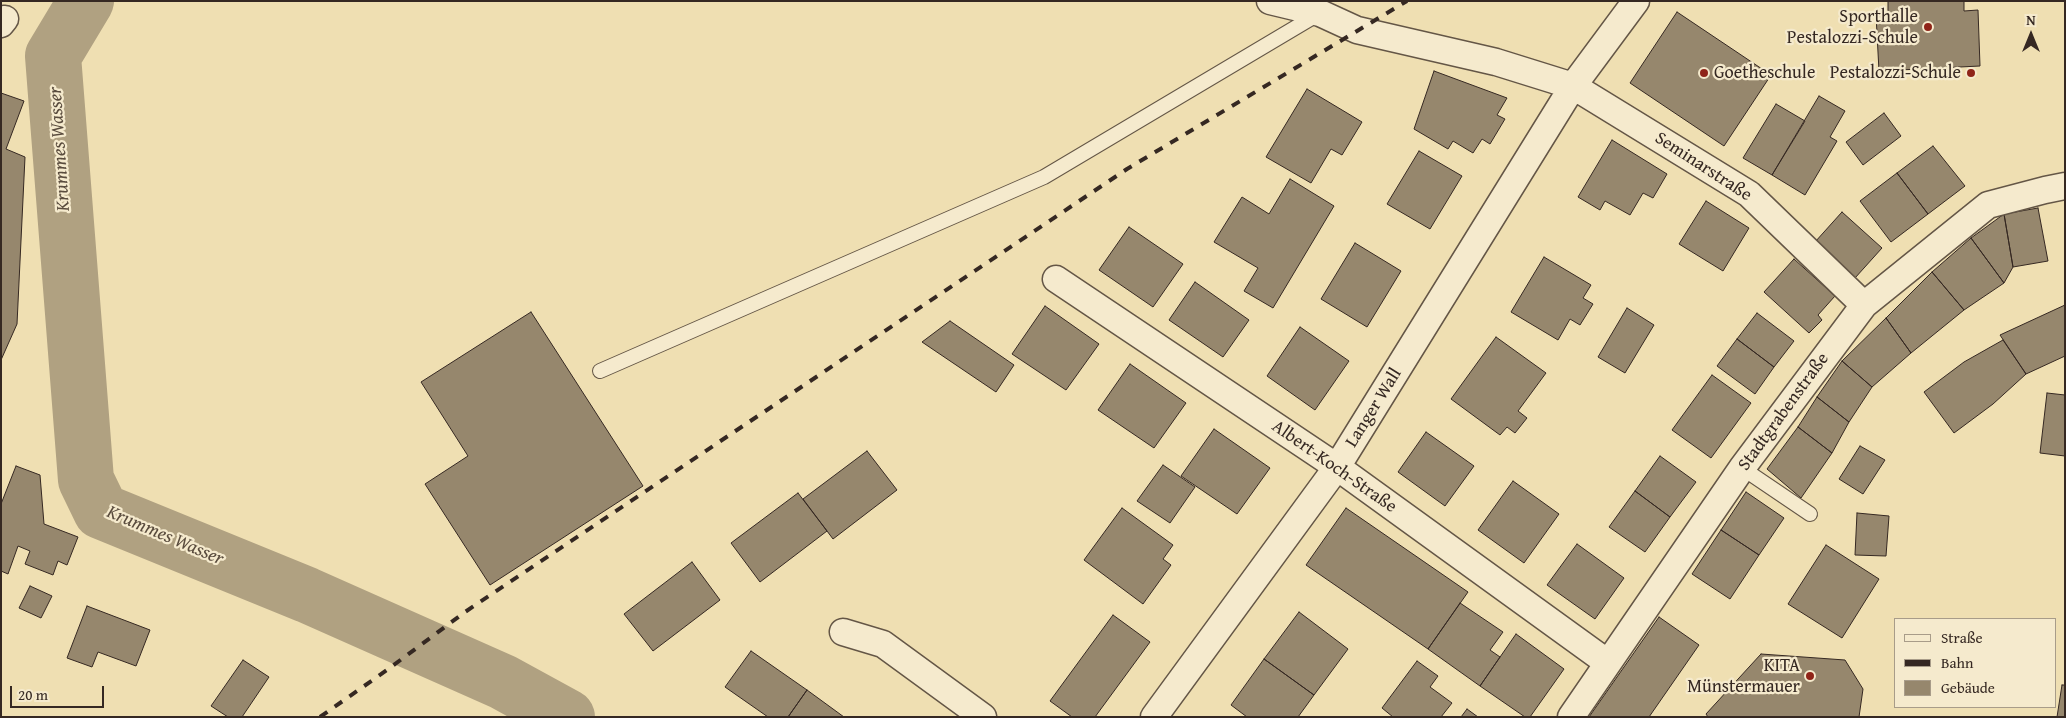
<!DOCTYPE html>
<meta charset="utf-8">
<style>
body{margin:0}
#map{position:relative;width:2066px;height:718px;overflow:hidden;background:#efdfb2;font-family:"Gentium Book Plus",serif}
canvas{display:block}
.frame{position:absolute;inset:0;border:2px solid #352822;pointer-events:none}
.legend{position:absolute;left:1894px;top:618px;width:162px;height:90px;box-sizing:border-box;background:#f5eacd;border:1px solid #a89c89;margin:0;padding:6px 9px;list-style:none;font-size:15px;color:#352822}
.legend li{display:flex;align-items:center;gap:10px;height:25px}
.legend b{width:25px;border:1px solid #a89c89}
.north{position:absolute;left:2006px;top:10px;width:50px;height:50px;-webkit-text-stroke:4px #f5eacd;paint-order:stroke;rotate:0deg;font-size:14px;font-weight:700;line-height:20px;text-align:center;color:#352822}
.north::after{content:'';display:block;margin:auto;width:18px;height:22px;background:#352822;clip-path:polygon(50% 0,100% 100%,50% 72%,0 100%)}
.scale{position:absolute;left:10px;top:686px;width:94px;height:22px;box-sizing:border-box;border:2px solid #352822;border-top:0;padding-left:6px;font-size:15px;line-height:18px;white-space:nowrap;color:#352822;-webkit-text-stroke:4px #f5eacd;paint-order:stroke}
</style>
<div id="map">
<canvas width="2066" height="718"></canvas>
<div class="frame"></div>
<ul class="legend">
<li><b style="height:6px;background:#f5eacd"></b>Straße</li>
<li><b style="height:6px;background:#352822"></b>Bahn</li>
<li><b style="height:14px;background:#96876d"></b>Gebäude</li>
</ul>
<div class="north">N</div>
<div class="scale">20 m</div>
</div>
<script>
const c = document.querySelector('canvas').getContext('2d');
c.lineJoin = 'round';
const toPath = rows => new Path2D(rows.map(r => 'M' + r).join(''));
function trace(path, color, width, dash) { c.strokeStyle = color; c.lineWidth = width; c.lineCap = dash ? 'butt' : 'round'; c.setLineDash(dash || []); c.stroke(path); }
function paint(path, color) { c.fillStyle = color; c.fill(path, 'evenodd'); }
function drawText(font, color, halo, rows, align = 'center') {
  c.font = font + ' "Gentium Book Plus",serif'; c.lineWidth = 4.5; c.setLineDash([]); c.textBaseline = 'middle'; c.strokeStyle = halo; c.fillStyle = color; for (const [text, x, y, turn = 0] of rows) {
    c.save(); c.translate(x, y); c.rotate((+turn || 0) * Math.PI / 180); c.textAlign = isNaN(turn) ? turn : align; if (halo) c.strokeText(text, 0, 0); c.fillText(text, 0, 0); c.restore();
  }
}
const river = toPath([
 [86,1,53,56,86,480,101,511,307,595,503,682,567,717]
]);
const building = toPath([
 [1888,1,1964,1,1964,11,1978,10,1980,66,1879,71,1876,15,1888,14,1888,1],
 [1677,12,1771,75,1724,146,1630,83,1677,12],
 [1434,71,1507,98,1497,115,1505,119,1490,144,1482,139,1473,153,1453,141,1448,149,1414,129,1434,71],
 [1307,89,1362,122,1342,155,1331,149,1311,183,1266,157,1307,89],
 [1,93,24,101,6,149,25,157,17,324,1,360,1,93],
 [1819,96,1845,111,1830,137,1837,141,1805,195,1772,175,1819,96],
 [1776,104,1805,121,1772,175,1743,158,1776,104],
 [1884,113,1901,136,1863,165,1846,142,1884,113],
 [1612,140,1667,174,1653,198,1643,193,1630,215,1605,201,1600,210,1578,197,1612,140],
 [1933,146,1965,186,1928,214,1897,173,1933,146],
 [1419,151,1462,176,1430,229,1387,204,1419,151],
 [1897,173,1928,214,1891,242,1860,201,1897,173],
 [1290,179,1334,206,1273,308,1244,291,1258,268,1214,242,1242,197,1269,214,1290,179],
 [1706,201,1749,228,1723,271,1679,244,1706,201],
 [2038,208,2048,261,2013,267,2004,214,2038,208],
 [1842,212,1882,248,1855,278,1815,242,1842,212],
 [2004,214,2013,267,2004,283,1971,238,2004,214],
 [1129,227,1183,264,1153,307,1099,270,1129,227],
 [1971,238,2004,283,1964,310,1932,272,1971,238],
 [1355,243,1401,271,1367,327,1321,299,1355,243],
 [1544,257,1591,285,1583,298,1593,304,1580,325,1570,319,1558,340,1511,312,1544,257],
 [1794,259,1835,296,1818,315,1822,320,1809,333,1764,292,1794,259],
 [1932,272,1964,310,1911,353,1886,318,1932,272],
 [1195,282,1249,320,1223,357,1169,320,1195,282],
 [2065,305,2065,356,2026,374,2000,335,2065,305],
 [1045,306,1099,344,1066,390,1012,354,1045,306],
 [1627,308,1654,325,1625,373,1598,357,1627,308],
 [531,312,643,486,490,585,425,484,468,456,421,382,531,312],
 [1757,313,1794,341,1774,367,1737,339,1757,313],
 [1886,318,1911,353,1872,387,1842,361,1886,318],
 [950,321,1014,365,996,392,922,342,950,321],
 [1300,327,1349,361,1315,410,1267,376,1300,327],
 [1496,337,1546,373,1518,411,1527,418,1515,433,1507,427,1500,435,1451,399,1496,337],
 [1737,339,1774,367,1755,394,1717,366,1737,339],
 [2003,340,2026,374,1993,404,1954,433,1924,392,1964,362,2003,340],
 [1842,361,1872,387,1849,422,1817,397,1842,361],
 [1130,364,1186,403,1154,448,1098,410,1130,364],
 [1712,375,1751,403,1711,458,1672,430,1712,375],
 [2047,393,2065,395,2065,456,2040,453,2047,393],
 [1817,397,1849,422,1832,453,1798,427,1817,397],
 [1798,427,1832,453,1801,498,1767,469,1798,427],
 [1214,429,1270,468,1237,514,1181,476,1214,429],
 [1426,432,1474,466,1445,506,1398,472,1426,432],
 [1860,446,1885,460,1863,494,1839,479,1860,446],
 [867,451,897,490,833,539,803,499,867,451],
 [1660,456,1696,482,1670,517,1635,491,1660,456],
 [1163,465,1195,487,1170,523,1137,501,1163,465],
 [16,466,40,475,44,524,78,537,67,565,58,561,53,575,25,564,30,551,18,546,8,574,1,571,1,504,16,466],
 [1513,481,1559,514,1524,563,1478,530,1513,481],
 [1635,491,1670,517,1645,552,1609,527,1635,491],
 [1746,492,1784,518,1759,555,1721,530,1746,492],
 [798,493,827,531,760,582,731,543,798,493],
 [1122,508,1173,545,1163,559,1171,565,1143,604,1084,560,1122,508],
 [1346,508,1468,592,1428,649,1306,565,1346,508],
 [1857,513,1889,516,1886,556,1855,555,1857,513],
 [1721,530,1759,555,1730,599,1692,574,1721,530],
 [1577,544,1624,578,1595,619,1547,585,1577,544],
 [1826,545,1879,579,1842,638,1788,604,1826,545],
 [692,562,720,600,653,651,624,614,692,562],
 [30,586,52,596,41,618,19,608,30,586],
 [1460,603,1503,632,1490,650,1500,657,1480,686,1428,649,1460,603],
 [87,606,150,630,136,666,98,652,92,667,67,658,87,606],
 [1299,612,1348,649,1314,695,1264,659,1299,612],
 [1113,615,1150,642,1095,717,1072,717,1050,701,1113,615],
 [1659,617,1699,645,1649,717,1589,717,1659,617],
 [1516,634,1564,669,1530,717,1525,717,1480,686,1516,634],
 [751,651,807,690,788,717,768,717,725,687,751,651],
 [1761,654,1845,660,1863,689,1859,717,1708,717,1706,714,1761,654],
 [1264,659,1314,695,1298,717,1247,717,1231,705,1264,659],
 [243,660,269,677,242,717,228,717,211,706,243,660],
 [1417,661,1438,676,1430,687,1452,703,1441,717,1393,717,1382,708,1417,661],
 [2062,685,2065,685,2065,717,2057,717,2062,685],
 [807,690,844,717,788,717,807,690],
 [1467,709,1478,717,1461,717,1467,709]
]);
const service = toPath([
 [600,371,1044,177,1320,13],
 [1742,468,1810,514]
]);
const minor = toPath([
 [1270,1,1320,13,1357,30,1496,62,1573,86,1749,194,1864,305],
 [1,24,5,19],
 [1056,279,1337,467,1608,663],
 [843,632,883,644,983,717],
 [1154,717,1337,467,1573,86,1636,1],
 [1571,717,1742,468,1864,305,1988,205,2045,190,2065,186]
]);
const rail = toPath([
 [320,717,387,670,465,612,1127,169,1407,1]
]);
const markers = [
 [1928,27,5,"#8f2418"],
 [1704,73,5,"#8f2418"],
 [1971,73,5,"#8f2418"],
 [1810,676,5,"#8f2418"]
];
const poiNames = [
 ["Sporthalle",1918,17],
 ["Pestalozzi-Schule",1918,38],
 ["Goetheschule",1714,73,"left"],
 ["Pestalozzi-Schule",1961,73],
 ["KITA",1800,666],
 ["Münstermauer",1800,687]
];
const streetNames = [
 ["Seminarstraße",1703,167,33],
 ["Langer Wall",1374,408,-58],
 ["Stadtgrabenstraße",1784,412,-54],
 ["Albert-Koch-Straße",1334,467,35]
];
const waterNames = [
 ["Krummes Wasser",60,149,-94],
 ["Krummes Wasser",165,536,23]
];
trace(river, '#b0a181', 56);
paint(building, '#96876d');
trace(building, '#352822', 1);
trace(service, '#645646', 16);
trace(minor, '#645646', 29);
trace(service, '#f5eacd', 14);
trace(minor, '#f5eacd', 26);
trace(rail, '#352822', 4, [9, 9]);
for (const [x, y, r, color] of markers) { const dot = new Path2D(); dot.arc(x, y, r, 0, 2 * Math.PI); c.fillStyle = color; c.fill(dot); trace(dot, '#f5eacd', 2); }
drawText('18px', '#352822', '#f5eacd', poiNames, 'right');
drawText('18px', '#352822', '#f5eacd', streetNames);
drawText('italic 19px', '#5a4c3e', '#f5eacd', waterNames);
</script>
